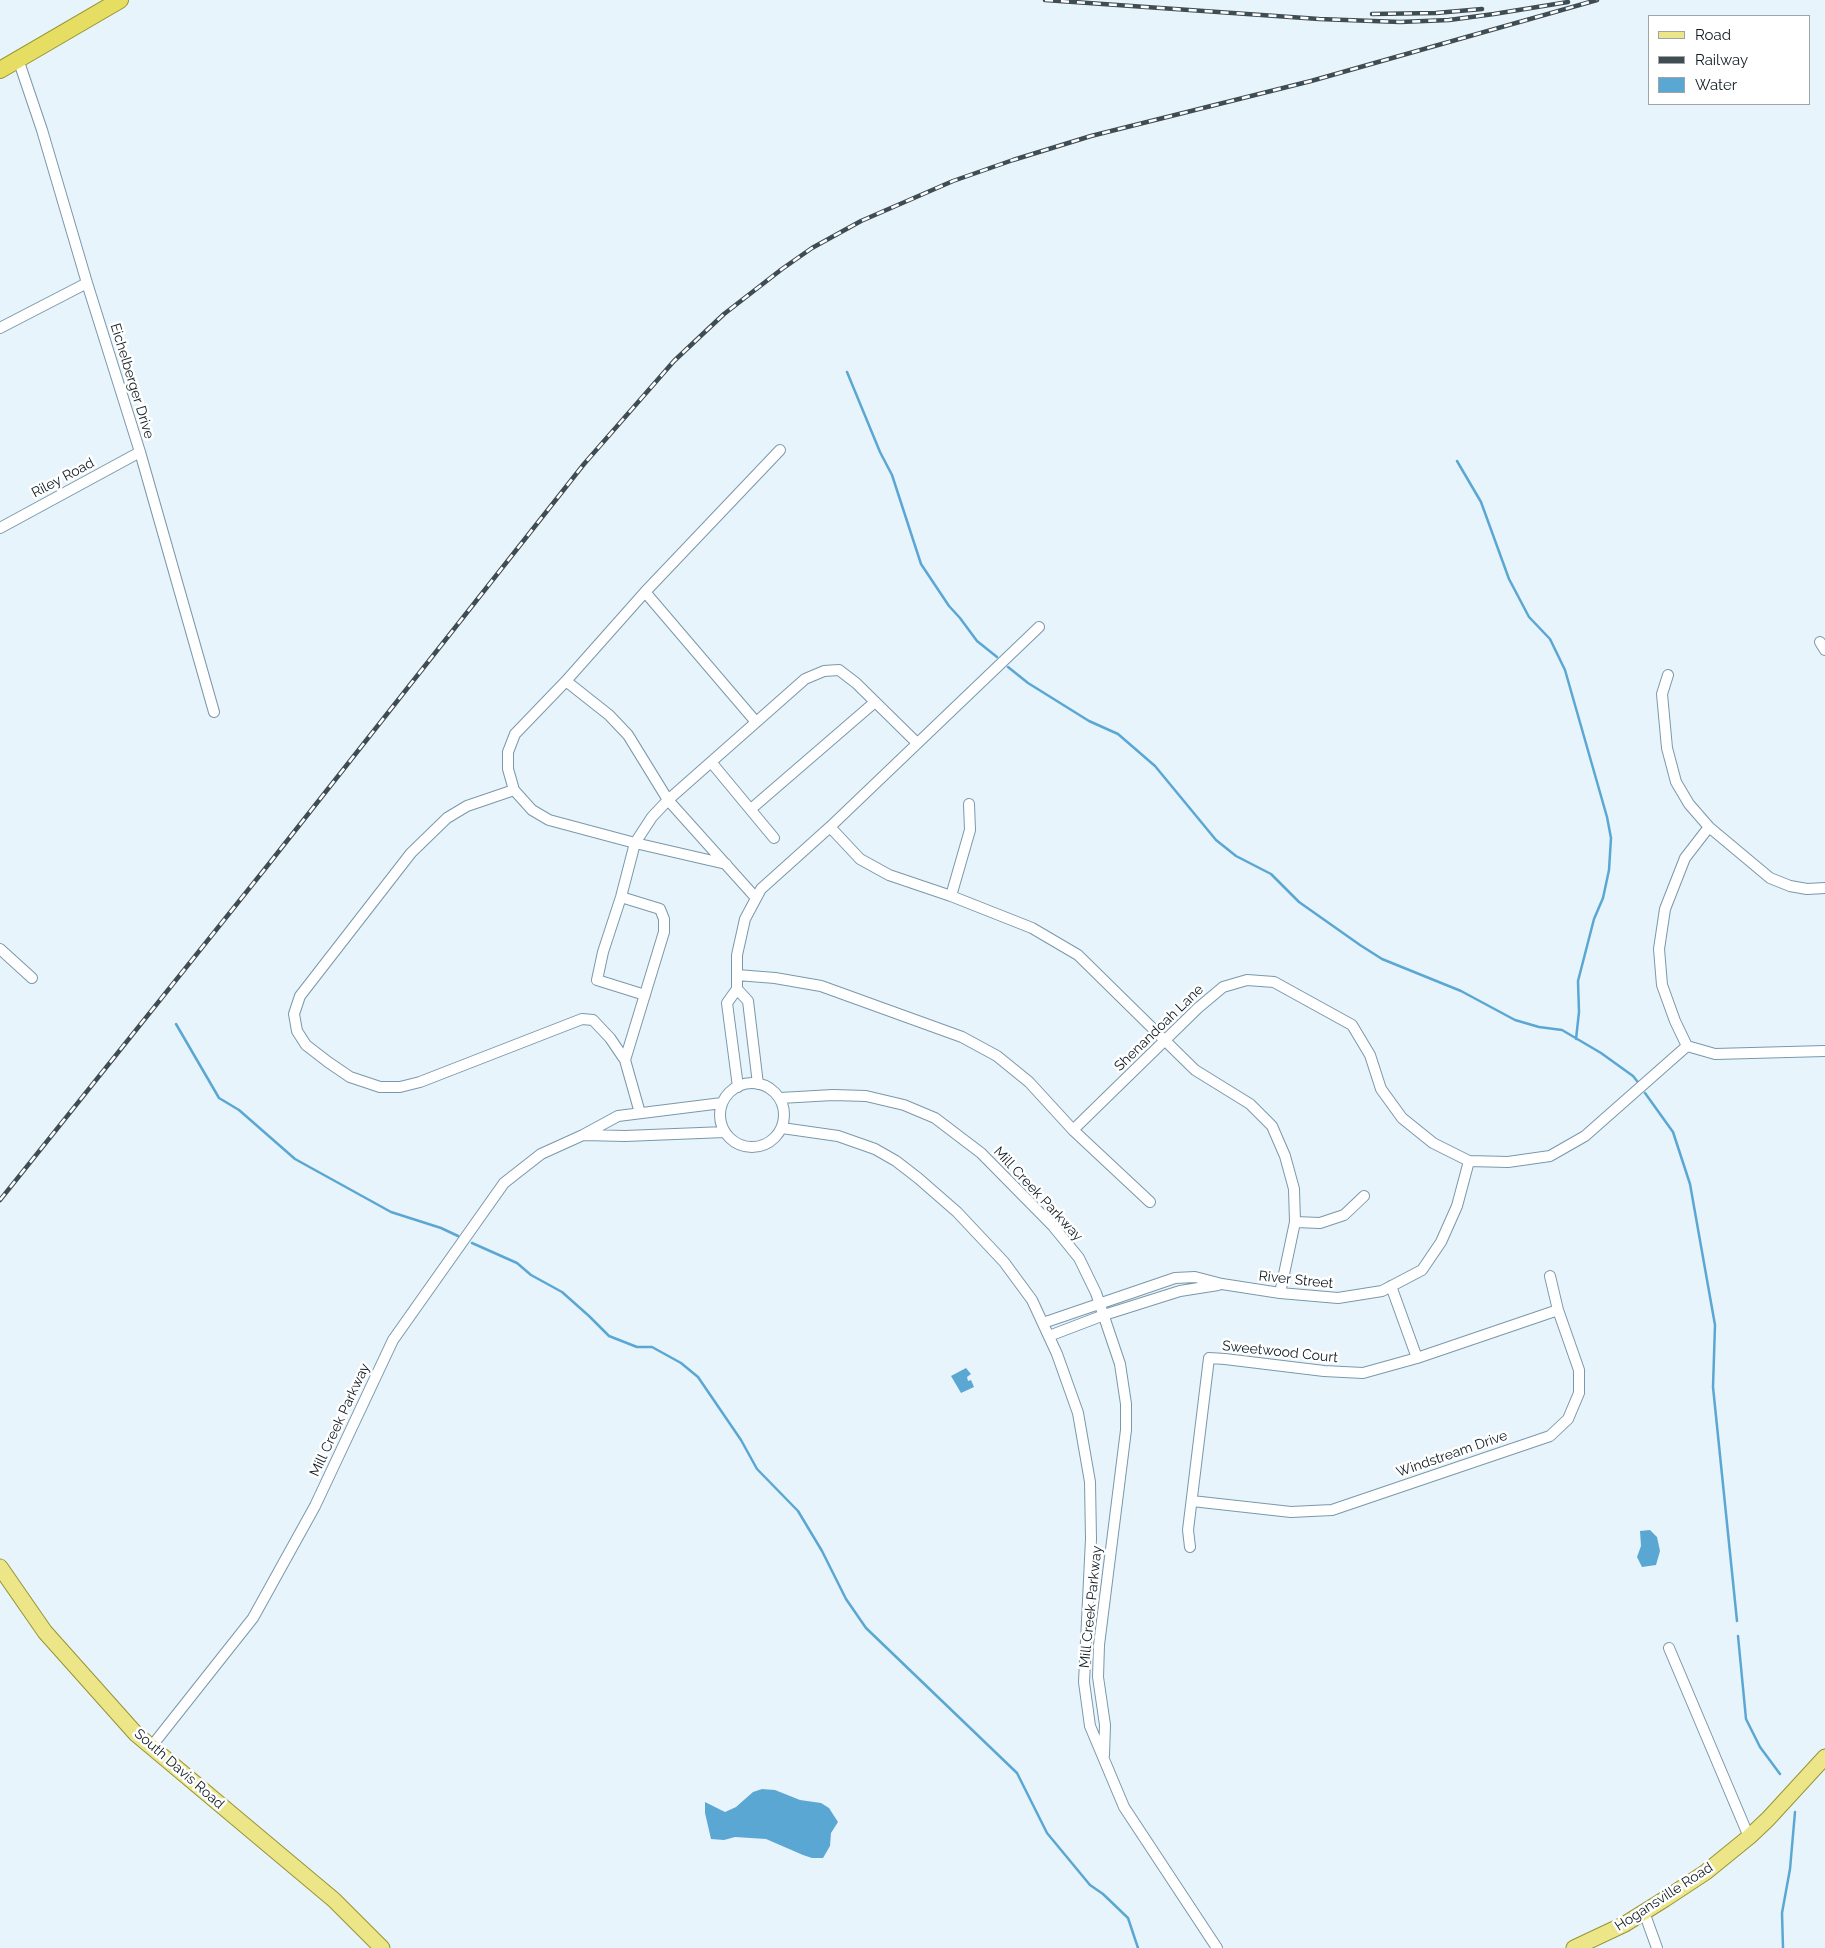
<!DOCTYPE html>
<style>
body{margin:0}
#map{position:relative;width:1825px;height:1948px;overflow:hidden;background:#e7f4fc;font-family:Raleway,sans-serif}
canvas{display:block}
.legend{position:absolute;left:1648px;top:15px;width:162px;height:90px;box-sizing:border-box;background:#fff;border:1px solid #9fa4a7;margin:0;padding:6px 9px;list-style:none;font-size:15px;color:#101c23}
.legend li{display:flex;align-items:center;gap:10px;height:25px}
.legend b{width:25px;border:1px solid #9fa4a7}
</style>
<div id="map">
<canvas width="1825" height="1948"></canvas>
<ul class="legend">
<li><b style="height:6px;background:#ece689"></b>Road</li>
<li><b style="height:6px;background:#404c53"></b>Railway</li>
<li><b style="height:14px;background:#5ba7d3"></b>Water</li>
</ul>
</div>
<script>
const c = document.querySelector('canvas').getContext('2d');
c.lineJoin = 'round';
function paint(path, color) { c.fillStyle = color; c.fill(path, 'evenodd'); }
const toPath = rows => new Path2D(rows.map(r => 'M' + r).join(''));
function trace(path, color, width, dash) { c.strokeStyle = color; c.lineWidth = width; c.lineCap = dash ? 'butt' : 'round'; c.setLineDash(dash || []); c.stroke(path); }
function drawText(font, color, halo, rows, align = 'center') {
  c.font = font + ' Raleway,sans-serif'; c.lineWidth = 5; c.setLineDash([]); c.textBaseline = 'middle'; c.strokeStyle = halo; c.fillStyle = color; for (const [text, x, y, turn = 0] of rows) {
    c.save(); c.translate(x, y); c.rotate((+turn || 0) * Math.PI / 180); c.textAlign = isNaN(turn) ? turn : align; if (halo) c.strokeText(text, 0, 0); c.fillText(text, 0, 0); c.restore();
  }
}
const water = toPath([
 [966,1368,971,1374,967,1377,968,1381,971,1380,974,1387,961,1393,951,1376],
 [1650,1530,1657,1537,1660,1551,1656,1565,1642,1567,1637,1557,1641,1546,1640,1531],
 [762,1789,775,1790,800,1800,821,1803,829,1808,838,1822,831,1833,830,1846,823,1858,812,1858,803,1855,766,1839,735,1837,724,1840,711,1839,705,1813,705,1802,725,1812,736,1807,753,1792]
]);
const stream = toPath([
 [847,372,880,452,892,475,921,564,949,606,960,618,977,641,997,657],
 [1457,461,1481,502,1509,579,1529,617,1550,639,1565,670,1607,817,1611,838,1609,870,1603,898,1594,919,1578,981,1579,1012,1576,1039],
 [1008,667,1028,683,1089,721,1118,734,1155,766,1216,840,1236,856,1271,874,1299,902,1360,945,1382,959,1461,991,1515,1020,1539,1027,1562,1030,1601,1053,1633,1076,1637,1081],
 [176,1024,219,1098,239,1110,295,1159,391,1212,441,1228,458,1236],
 [1645,1093,1673,1132,1690,1184,1715,1325,1713,1387,1737,1621],
 [472,1243,517,1263,531,1275,562,1292,589,1316,609,1336,637,1347,652,1347,681,1363,698,1377,741,1440,757,1469,798,1511,822,1551,846,1599,866,1628,1017,1773,1047,1833,1090,1885,1103,1894,1128,1918,1138,1948],
 [1738,1636,1746,1719,1760,1747,1780,1774],
 [1783,1948,1782,1913,1790,1869,1795,1812]
]);
const minor = toPath([
 [18,59,42,130,87,283,140,452,214,712],
 [0,328,87,283],
 [0,528,140,452],
 [645,592,756,722],
 [1820,642,1825,650],
 [1668,675,1662,694,1667,748,1676,782,1689,804,1709,827,1770,878,1790,886,1807,889,1825,888],
 [566,681,609,715,628,735,668,800,756,898],
 [711,762,774,838],
 [514,790,467,806,447,818,411,853,300,996,294,1014,297,1031,306,1045,328,1062,350,1077,380,1087,400,1087,420,1082,582,1019,593,1020,610,1038,625,1060,640,1113],
 [751,809,875,702],
 [830,827,860,859,889,875,951,896,1032,928,1078,955,1195,1070,1250,1104,1272,1126,1285,1156,1294,1189,1295,1222,1280,1293],
 [1709,827,1685,858,1665,909,1659,949,1662,985,1675,1021,1687,1046,1715,1054,1825,1051],
 [726,864,635,843,549,820,532,810,514,790,508,769,508,752,515,734,566,681,645,592,780,450],
 [951,896,970,830,969,804],
 [621,897,660,909,664,919,664,932,625,1060],
 [0,949,32,978],
 [737,975,775,978,821,986,962,1037,997,1056,1029,1082,1073,1130,1150,1202],
 [737,989,748,1001,758,1084],
 [645,995,597,980,603,952,621,897,635,843,652,817,668,800,805,679,824,671,839,670,856,683,917,743],
 '720 1115a32 32 0 1 1 64 0a32 32 0 1 1-64 0Z',
 [738,1087,727,1003,737,989,737,955,745,919,761,889,830,827,1039,627],
 [780,1098,833,1095,866,1096,904,1105,935,1118,981,1153,1053,1226,1079,1258,1096,1293,1120,1364,1126,1404,1126,1430,1099,1645,1098,1677,1105,1725,1104,1755],
 [782,1128,838,1136,875,1149,896,1161,918,1178,957,1212,1004,1262,1032,1300,1057,1354,1078,1413,1090,1482,1091,1539,1084,1682,1090,1726,1124,1807,1217,1948],
 [1073,1130,1198,1008,1223,987,1247,980,1274,982,1352,1025,1370,1055,1381,1089,1402,1118,1433,1143,1469,1161,1508,1162,1550,1156,1585,1136,1687,1046],
 [584,1135,625,1136,725,1132],
 [1295,1222,1320,1223,1344,1215,1364,1196],
 [1391,1286,1417,1358],
 [1043,1323,1175,1278,1195,1277,1222,1284,1280,1293,1338,1298,1382,1291,1422,1270,1441,1242,1457,1206,1469,1161],
 [1049,1336,1104,1315,1180,1291,1218,1285],
 [1192,1501,1291,1512,1332,1510,1550,1436,1568,1419,1579,1393,1579,1370,1558,1310,1550,1276],
 [1190,1547,1188,1530,1209,1358,1225,1359,1324,1371,1363,1373,1417,1358,1558,1310],
 [1669,1648,1749,1837],
 [151,1747,253,1618,315,1506,393,1340,504,1183,541,1154,583,1135,618,1116,722,1103],
 [1644,1912,1657,1948]
]);
const primary = toPath([
 [0,1567,45,1632,136,1734,334,1900,382,1948],
 [1574,1948,1625,1924,1665,1899,1706,1872,1749,1837,1768,1819,1825,1757]
]);
const trunk = toPath([
 [0,70,120,0]
]);
const rail = toPath([
 [1045,0,1319,19,1400,22,1449,20,1494,14,1568,2],
 [1372,14,1436,13,1482,9],
 [0,1200,268,865,584,464,674,361,724,314,782,269,812,248,861,221,953,181,1013,160,1091,136,1311,81,1597,0]
]);
const streetNames = [
 ["Eichelberger Drive",132,381,73],
 ["Riley Road",63,478,-28],
 ["Shenandoah Lane",1159,1028,-44],
 ["Mill Creek Parkway",1038,1194,47],
 ["River Street",1296,1280,6],
 ["Sweetwood Court",1280,1352,6],
 ["Mill Creek Parkway",340,1420,-65],
 ["Windstream Drive",1452,1454,-19],
 ["Mill Creek Parkway",1091,1607,-84],
 ["South Davis Road",179,1769,41],
 ["Hogansville Road",1664,1897,-33]
];
paint(water, '#5ba7d3');
trace(stream, '#5ba7d3', 2.5);
trace(minor, '#7a98ab', 12);
trace(primary, '#979432', 17);
trace(trunk, '#979432', 18);
trace(minor, '#fff', 10);
trace(primary, '#ece689', 15);
trace(trunk, '#e6de62', 16);
trace(rail, '#404c53', 4.5);
trace(rail, '#fff', 2.5, [8]);
drawText('14px', '#101c23', '#fff', streetNames);
</script>
